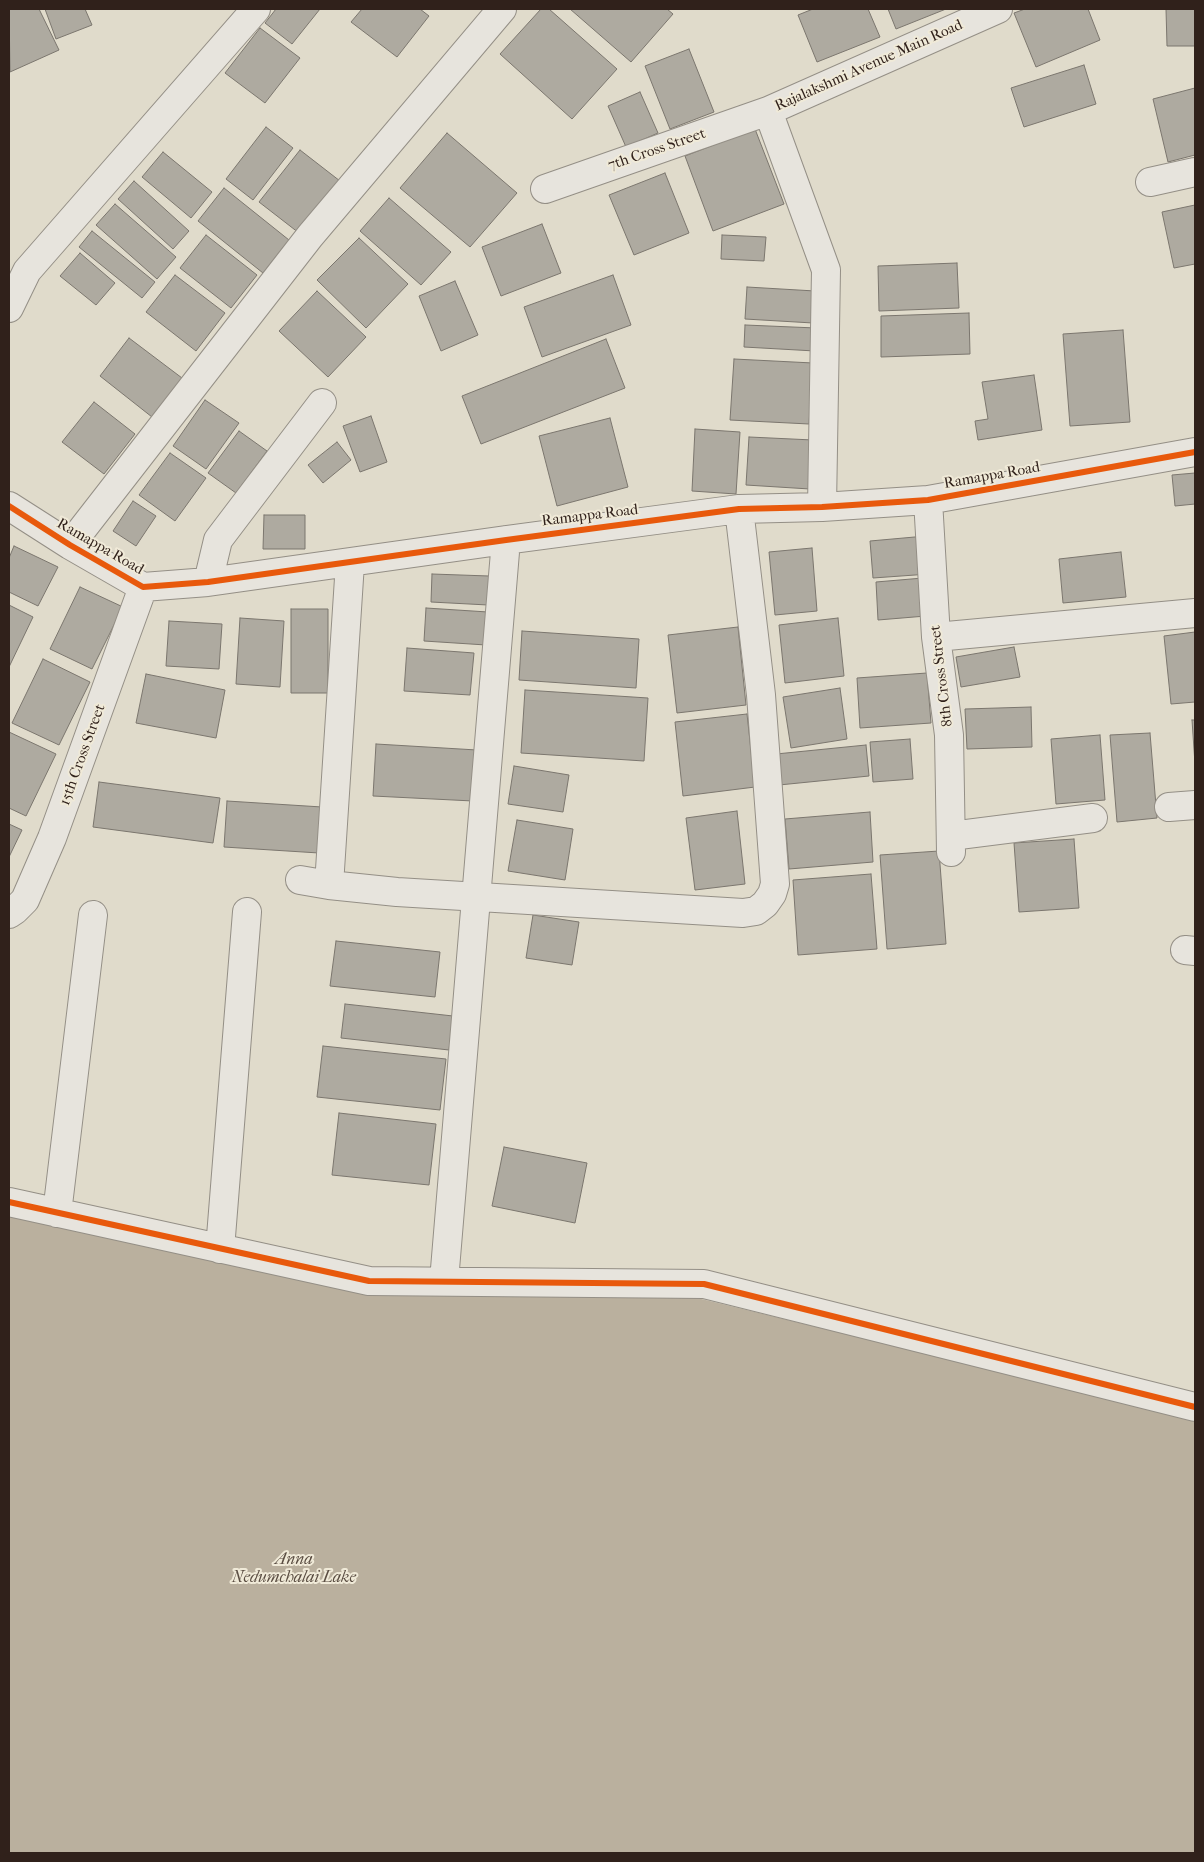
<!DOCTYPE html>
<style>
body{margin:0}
#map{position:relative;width:1204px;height:1862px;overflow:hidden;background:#e0dbcb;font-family:"IM FELL French Canon",serif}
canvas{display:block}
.frame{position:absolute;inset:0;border:10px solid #30211b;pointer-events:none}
</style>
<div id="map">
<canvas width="1204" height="1862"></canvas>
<div class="frame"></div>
</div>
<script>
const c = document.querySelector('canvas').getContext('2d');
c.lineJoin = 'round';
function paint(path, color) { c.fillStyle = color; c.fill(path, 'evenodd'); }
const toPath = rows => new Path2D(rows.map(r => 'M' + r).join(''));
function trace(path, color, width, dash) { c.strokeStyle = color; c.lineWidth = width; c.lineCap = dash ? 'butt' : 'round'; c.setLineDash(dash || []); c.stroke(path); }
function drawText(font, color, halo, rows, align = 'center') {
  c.font = font + ' "IM FELL French Canon",serif'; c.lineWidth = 4; c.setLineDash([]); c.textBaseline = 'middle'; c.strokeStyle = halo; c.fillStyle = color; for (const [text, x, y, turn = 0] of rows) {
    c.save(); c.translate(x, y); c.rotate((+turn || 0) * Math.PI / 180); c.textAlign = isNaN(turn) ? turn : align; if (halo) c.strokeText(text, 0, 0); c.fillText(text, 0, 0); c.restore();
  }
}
const water = toPath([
 [9,1215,371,1295,689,1296,1195,1419,1195,1853,9,1853]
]);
const building = toPath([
 [9,9,39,9,59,50,10,72,9,9],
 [45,9,85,9,92,25,56,39,45,9],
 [276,9,320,9,292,44,265,23,276,9],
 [362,9,420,9,429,16,397,57,351,22,362,9],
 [541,9,549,9,617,69,572,119,500,54,541,9],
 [570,9,667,9,673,14,631,62,570,9],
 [813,9,868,9,880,37,817,62,798,15,813,9],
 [888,9,946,9,896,29,888,9],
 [1025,9,1088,9,1100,40,1036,67,1014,13,1025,9],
 [1166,9,1195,9,1195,46,1167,46,1166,9],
 [260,28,300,58,265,103,225,73,260,28],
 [689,49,714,112,670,129,645,66,689,49],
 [1084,65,1096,104,1024,127,1011,88,1084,65],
 [1195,88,1195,155,1168,162,1153,99,1195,88],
 [640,92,658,133,626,147,608,106,640,92],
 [266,127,293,148,253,200,226,179,266,127],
 [755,129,784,204,713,231,685,156,755,129],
 [447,133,517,193,470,247,400,188,447,133],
 [300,150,340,181,299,233,259,202,300,150],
 [163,152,212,192,191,218,142,177,163,152],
 [665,173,689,233,634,255,609,195,665,173],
 [134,181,189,231,173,249,118,199,134,181],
 [224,188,289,240,263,273,198,221,224,188],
 [389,198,451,252,421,285,360,231,389,198],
 [115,204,176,257,157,279,96,225,115,204],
 [1195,205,1195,264,1174,268,1162,212,1195,205],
 [542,224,561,273,501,296,482,247,542,224],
 [92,231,155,282,142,298,79,247,92,231],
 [206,235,257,275,231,308,180,268,206,235],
 [722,235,766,237,764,261,721,259,722,235],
 [359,238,408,284,366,328,317,280,359,238],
 [80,253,115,283,96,305,60,276,80,253],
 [957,263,959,308,879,311,878,266,957,263],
 [175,275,225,313,196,351,146,312,175,275],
 [613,275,631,325,542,357,524,307,613,275],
 [455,281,478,335,441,351,419,296,455,281],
 [747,287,815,291,813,323,745,319,747,287],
 [317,291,366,337,328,377,279,331,317,291],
 [969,313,970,354,881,357,881,316,969,313],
 [745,325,816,328,815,351,744,347,745,325],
 [1123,330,1130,422,1070,426,1063,334,1123,330],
 [129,338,182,378,152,417,100,376,129,338],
 [606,339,625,388,481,444,462,396,606,339],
 [734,359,813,363,809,424,730,420,734,359],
 [1034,375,1042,430,978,440,975,421,988,419,982,382,1034,375],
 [205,400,239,423,206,469,173,446,205,400],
 [94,402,135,434,104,474,62,442,94,402],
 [371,416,387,462,360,472,343,426,371,416],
 [610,418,628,487,557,506,539,436,610,418],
 [695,429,740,432,736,494,692,491,695,429],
 [239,431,267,451,236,493,208,473,239,431],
 [749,437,813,440,810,489,746,485,749,437],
 [337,442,351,460,323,483,308,465,337,442],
 [170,453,206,478,175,521,139,495,170,453],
 [1195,473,1195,504,1175,506,1172,475,1195,473],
 [133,501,156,516,136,546,113,531,133,501],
 [264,515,305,515,305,549,263,549,264,515],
 [926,536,929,574,873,578,870,541,926,536],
 [14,546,58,567,38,606,9,592,9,558,14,546],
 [812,548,817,611,775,615,769,552,812,548],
 [1121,552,1126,597,1063,603,1059,559,1121,552],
 [432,574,489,576,488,605,431,602,432,574],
 [923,578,926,616,878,620,876,582,923,578],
 [80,587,123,607,92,669,50,649,80,587],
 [9,605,33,617,9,667,9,605],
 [426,608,488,612,486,645,424,641,426,608],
 [291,609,328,609,328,693,291,693,291,609],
 [240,618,284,621,280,687,236,684,240,618],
 [838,618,844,676,785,683,779,625,838,618],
 [169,621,222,624,219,669,166,666,169,621],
 [738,627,746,705,677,713,668,635,738,627],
 [522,631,639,639,636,688,519,680,522,631],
 [1195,632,1195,702,1171,704,1164,636,1195,632],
 [1014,647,1020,677,961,687,956,657,1014,647],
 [407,648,474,653,470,695,404,691,407,648],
 [43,659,90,682,59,745,12,723,43,659],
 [927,673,931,723,860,728,857,678,927,673],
 [146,674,225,690,216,738,136,723,146,674],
 [840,688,847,739,791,748,783,697,840,688],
 [525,690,648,698,644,761,521,753,525,690],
 [1031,707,1032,747,967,749,965,709,1031,707],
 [747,714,755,787,683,796,675,722,747,714],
 [1192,720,1195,720,1195,764,1192,720],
 [9,732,56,754,26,816,9,808,9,732],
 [1150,733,1157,818,1117,822,1110,735,1150,733],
 [1100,735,1105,800,1056,804,1051,739,1100,735],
 [910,739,913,779,873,782,870,742,910,739],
 [376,744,477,750,473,801,373,796,376,744],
 [866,745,869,776,779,785,776,754,866,745],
 [514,766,569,775,563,812,508,804,514,766],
 [99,782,220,798,213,843,93,827,99,782],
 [227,801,322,807,319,853,224,847,227,801],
 [737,811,745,884,695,890,686,818,737,811],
 [870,812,873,862,789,869,785,819,870,812],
 [517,820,573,829,565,880,508,871,517,820],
 [9,824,22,830,9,857,9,824],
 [1074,839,1079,908,1019,912,1014,843,1074,839],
 [939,851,946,944,887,949,880,855,939,851],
 [871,874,877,949,798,955,793,880,871,874],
 [533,915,579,922,572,965,526,958,533,915],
 [336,941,440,952,435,997,330,986,336,941],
 [345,1004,453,1016,449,1050,341,1038,345,1004],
 [323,1046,446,1059,440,1110,317,1097,323,1046],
 [339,1113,436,1124,429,1185,332,1175,339,1113],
 [504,1147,587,1163,575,1223,492,1206,504,1147]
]);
const minor = toPath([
 [768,111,826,270,822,507],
 [1150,182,1195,172],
 [545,189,768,111,998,9],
 [9,308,27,271,256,9],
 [928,500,936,637,949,735,951,852],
 [9,506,70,545,143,587,208,582,506,540,739,509,822,507,928,500,1195,452],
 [70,545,310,236,502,9],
 [208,582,218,540,322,403],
 [936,637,1195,613],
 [1169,807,1195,805],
 [951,836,1093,818],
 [300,880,329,885,397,892,743,913,756,911,765,904,772,894,775,884,761,695,739,509],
 [329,885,350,563],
 [9,914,15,910,25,900,52,838,143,587],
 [1185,950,1195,951],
 [9,1202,369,1281,704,1284,1195,1407],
 [57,1213,93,915],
 [220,1249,247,912],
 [444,1281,506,540]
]);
const cycleway = toPath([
 [9,506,70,545,143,587,208,582,506,540,739,509,822,507,928,500,1195,452],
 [9,1202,369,1281,704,1284,1195,1407]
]);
const streetNames = [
 ["Rajalakshmi Avenue Main Road",869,66,-24],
 ["7th Cross Street",657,150,-19],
 ["Ramappa Road",992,476,-10],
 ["Ramappa Road",590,516,-7],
 ["Ramappa Road",100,547,30],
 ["8th Cross Street",942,676,-97],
 ["15th Cross Street",83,755,-70]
];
const waterNames = [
 ["Anna",294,1560],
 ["Nedumchalai Lake",294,1578]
];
paint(water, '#bab09e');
paint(building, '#aeaaa0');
trace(building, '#7b766e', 1);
trace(minor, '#948f86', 30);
trace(minor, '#e7e4dd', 28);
trace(cycleway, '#e8590c', 6);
drawText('15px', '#30211b', '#f0ead8', streetNames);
drawText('italic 16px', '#5a4d42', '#f0ead8', waterNames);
</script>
